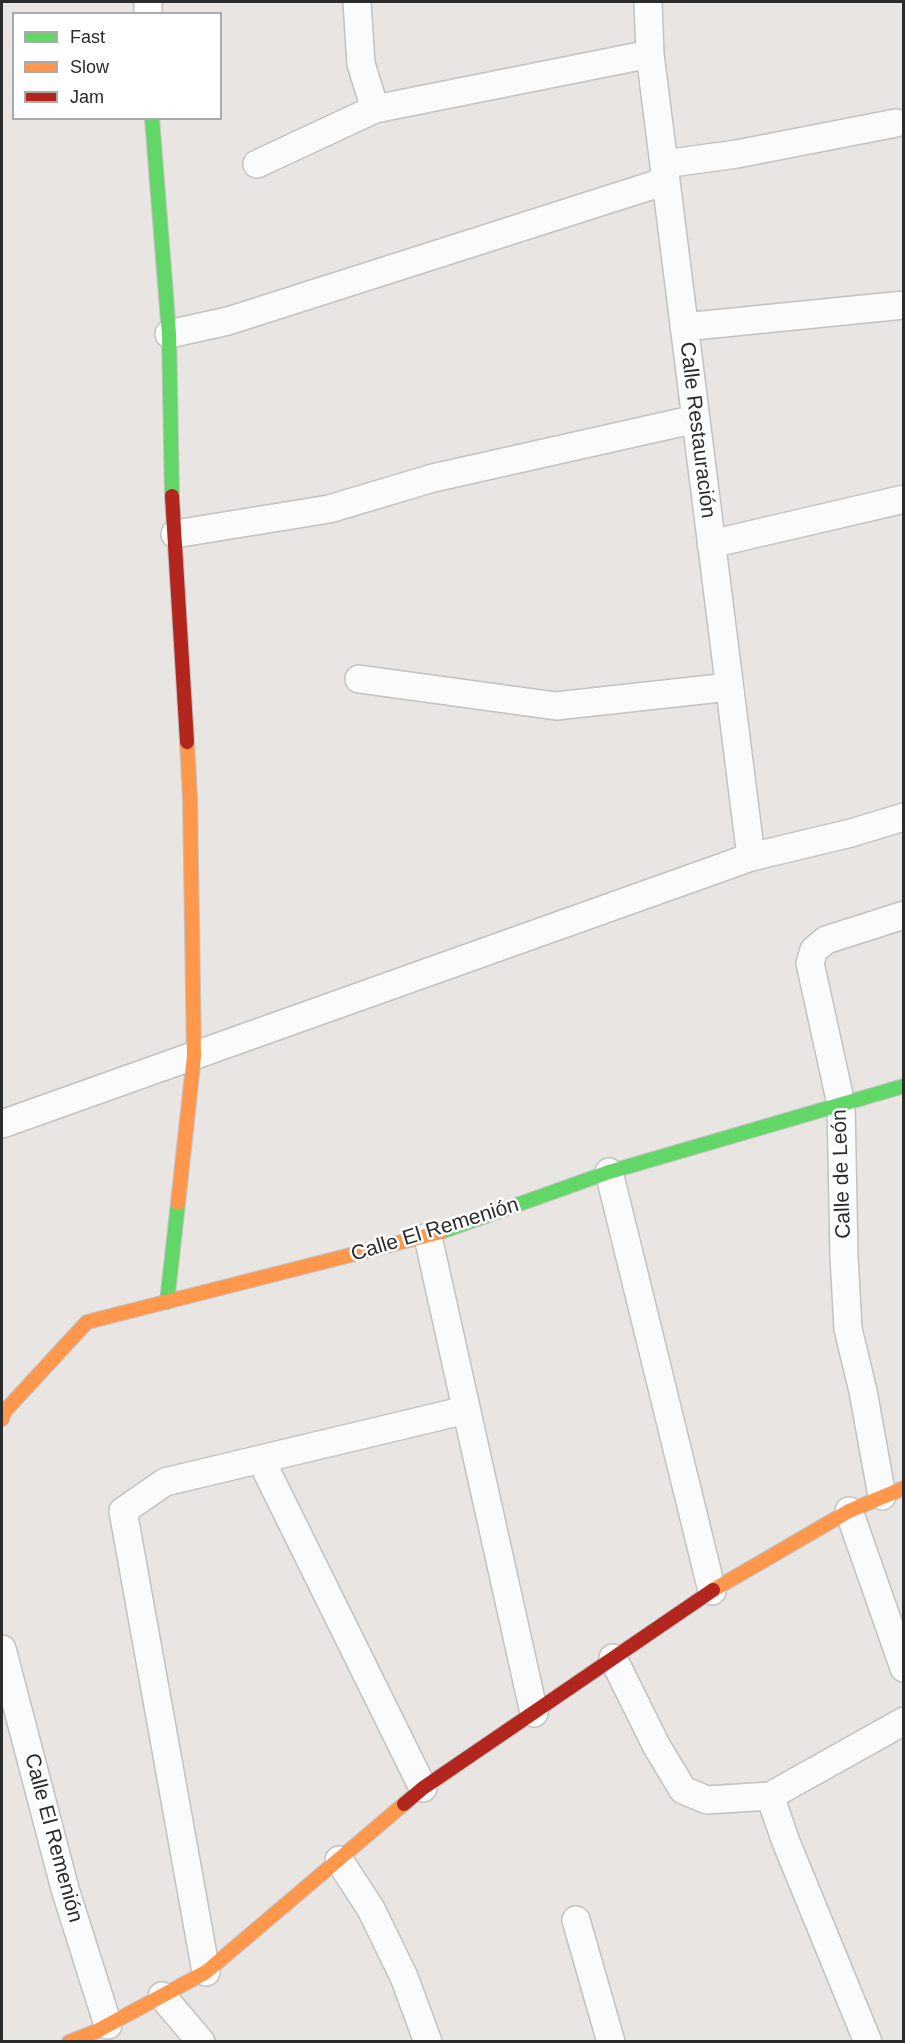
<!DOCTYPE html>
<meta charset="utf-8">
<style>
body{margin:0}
#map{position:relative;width:905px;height:2043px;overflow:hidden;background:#e8e5e2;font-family:Arial,sans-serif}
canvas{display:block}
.frame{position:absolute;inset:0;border:3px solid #2b2b2b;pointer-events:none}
.legend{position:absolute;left:12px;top:12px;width:210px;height:108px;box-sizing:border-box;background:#fff;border:2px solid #aaa;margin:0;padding:8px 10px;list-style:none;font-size:18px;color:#2b2b2b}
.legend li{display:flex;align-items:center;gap:12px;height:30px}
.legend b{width:30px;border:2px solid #aaa}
</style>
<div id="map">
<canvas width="905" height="2043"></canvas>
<div class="frame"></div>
<ul class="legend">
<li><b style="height:8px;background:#63d668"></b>Fast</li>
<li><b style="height:8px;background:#ff974d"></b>Slow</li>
<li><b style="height:8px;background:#b3261e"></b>Jam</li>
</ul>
</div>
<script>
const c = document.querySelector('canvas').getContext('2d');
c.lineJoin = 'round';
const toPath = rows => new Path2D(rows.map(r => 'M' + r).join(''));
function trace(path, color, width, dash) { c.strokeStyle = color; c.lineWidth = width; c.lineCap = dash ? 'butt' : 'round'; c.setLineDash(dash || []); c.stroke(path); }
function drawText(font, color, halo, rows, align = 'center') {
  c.font = font + ' Arial,sans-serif'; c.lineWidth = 5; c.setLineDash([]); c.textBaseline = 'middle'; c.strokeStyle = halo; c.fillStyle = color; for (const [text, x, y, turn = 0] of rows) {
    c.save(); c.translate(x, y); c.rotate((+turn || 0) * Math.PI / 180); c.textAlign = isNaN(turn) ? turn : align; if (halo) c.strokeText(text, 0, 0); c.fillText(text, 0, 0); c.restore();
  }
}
const street = toPath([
 [357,2,361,64,375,109,650,54],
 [648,2,650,54,751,857],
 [148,14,148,2],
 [257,164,375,109],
 [664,164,737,154,896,123],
 [684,327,904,305],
 [169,334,228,321,666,181],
 [175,534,329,509,433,478,696,419],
 [711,544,904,499],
 [359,679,556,706,729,687],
 [2,1124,751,857,851,833,904,817],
 [609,1172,712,1591],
 [428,1237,534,1713],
 [261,1460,423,1788],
 [882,1496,863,1391,848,1329,844,1256,841,1104,810,963,814,950,826,940,904,915],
 [849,1511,904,1668],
 [2,1649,65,1889,108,2025],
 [613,1658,656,1745,683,1790,707,1800,770,1796,786,1842,868,2042],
 [770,1796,904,1721],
 [339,1860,371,1909,404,1977,428,2042],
 [576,1920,611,2042],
 [206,1972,123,1511,165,1482,466,1410],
 [162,1996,201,2042]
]);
const fast = toPath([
 [152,118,169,334,172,496],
 [441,1232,609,1172,904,1086],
 [167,1302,178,1203]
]);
const slow = toPath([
 [178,1203,194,1056,190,798,187,742],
 [2,1419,4,1412,87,1322,441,1232],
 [713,1590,849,1511,904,1488],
 [69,2042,97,2031,206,1972,404,1804]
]);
const jam = toPath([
 [172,496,187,742],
 [404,1804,423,1788,713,1590]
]);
const streetNames = [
 ["Calle Restauración",697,430,83],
 ["Calle de León",842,1174,-92],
 ["Calle El Remenión",435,1230,-17],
 ["Calle El Remenión",53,1838,75]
];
trace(street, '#c2c2c2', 30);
trace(fast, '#c2c2c2', 16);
trace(slow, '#c2c2c2', 16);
trace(jam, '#c2c2c2', 16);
trace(street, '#fcfbfb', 27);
trace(fast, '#63d668', 14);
trace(slow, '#ff974d', 14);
trace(jam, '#b3261e', 14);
drawText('21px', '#2b2b2b', '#fff', streetNames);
</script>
